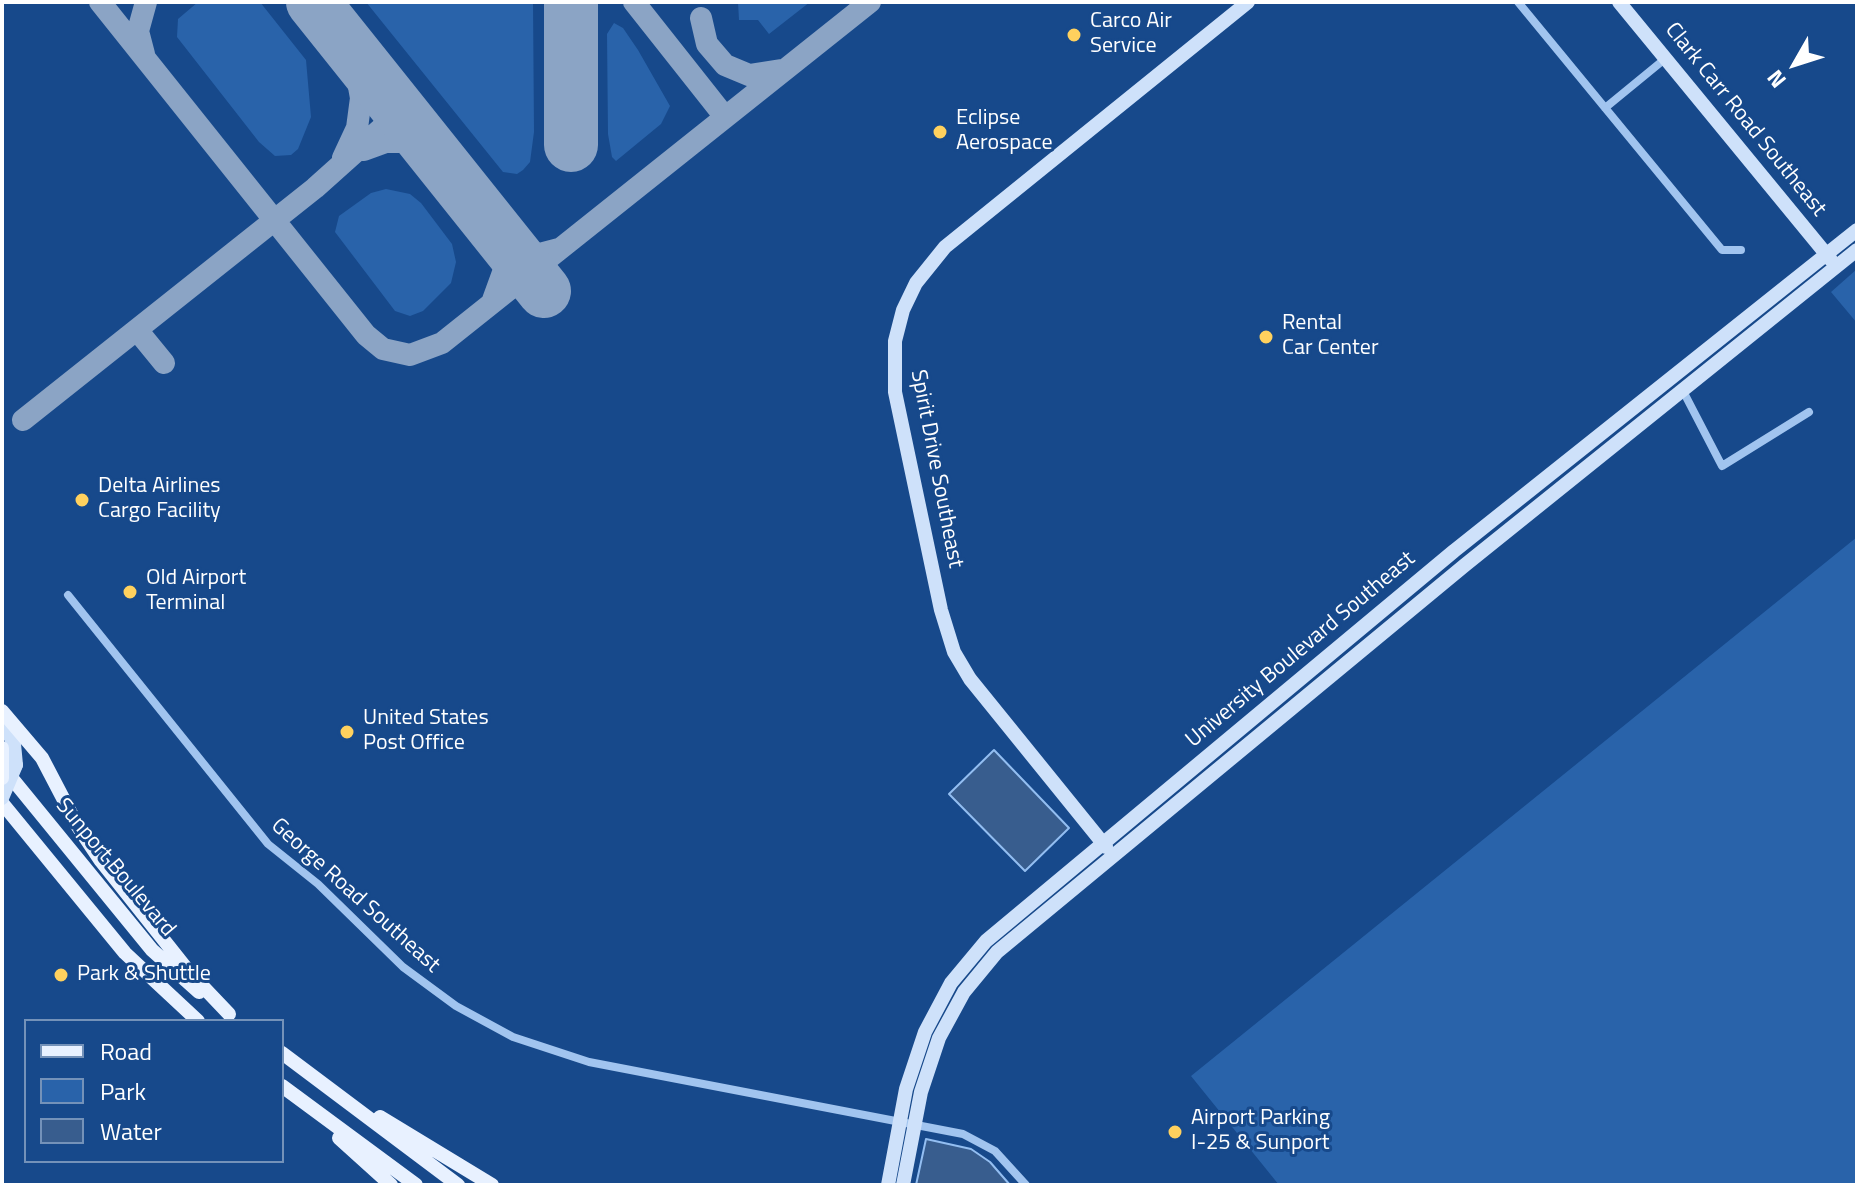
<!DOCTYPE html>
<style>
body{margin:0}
#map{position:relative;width:1859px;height:1187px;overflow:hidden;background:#17498b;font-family:"Titillium Web",sans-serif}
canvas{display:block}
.frame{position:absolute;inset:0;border:4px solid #fff;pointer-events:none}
.legend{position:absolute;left:24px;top:1019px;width:260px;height:144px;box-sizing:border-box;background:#17498b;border:2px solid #7492b9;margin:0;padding:10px 14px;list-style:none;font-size:24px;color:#fff}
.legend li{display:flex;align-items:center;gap:16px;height:40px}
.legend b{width:40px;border:2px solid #7492b9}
.north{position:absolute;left:1755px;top:24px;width:80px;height:80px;-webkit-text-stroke:6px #17498b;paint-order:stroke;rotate:231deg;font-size:22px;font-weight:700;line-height:32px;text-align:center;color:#fff}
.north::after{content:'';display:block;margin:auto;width:28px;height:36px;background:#fff;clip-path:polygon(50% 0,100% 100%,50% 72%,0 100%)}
</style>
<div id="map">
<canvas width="1859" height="1187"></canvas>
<div class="frame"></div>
<ul class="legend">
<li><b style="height:10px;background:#e8f1ff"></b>Road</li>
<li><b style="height:22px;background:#2963aa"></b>Park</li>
<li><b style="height:22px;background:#385d8e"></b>Water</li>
</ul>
<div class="north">N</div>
</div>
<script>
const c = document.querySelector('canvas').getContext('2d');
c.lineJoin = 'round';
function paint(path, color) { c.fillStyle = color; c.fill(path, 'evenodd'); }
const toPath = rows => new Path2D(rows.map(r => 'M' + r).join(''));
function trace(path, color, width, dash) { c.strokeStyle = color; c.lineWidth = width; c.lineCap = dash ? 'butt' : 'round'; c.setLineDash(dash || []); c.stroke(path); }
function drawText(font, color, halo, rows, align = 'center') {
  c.font = font + ' "Titillium Web",sans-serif'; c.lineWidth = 6; c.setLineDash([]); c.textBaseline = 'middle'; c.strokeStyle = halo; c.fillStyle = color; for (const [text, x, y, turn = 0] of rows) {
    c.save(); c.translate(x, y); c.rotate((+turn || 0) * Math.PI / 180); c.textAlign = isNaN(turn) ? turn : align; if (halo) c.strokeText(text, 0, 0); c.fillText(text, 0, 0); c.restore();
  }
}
const green = toPath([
 [198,2,260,2,306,60,311,117,298,149,291,155,275,156,259,142,177,37,178,19],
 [366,2,533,2,534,132,530,162,523,170,517,174,503,172],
 [738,2,810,2,769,34,758,20,739,20],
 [614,23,623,28,638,50,670,106,661,124,616,161,612,157,608,134,607,34],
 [386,189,410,194,421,203,452,244,456,262,451,283,423,311,410,316,395,311,335,232,339,216,371,193],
 [1857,269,1857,323,1831,292],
 [1857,537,1857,1185,1279,1185,1191,1076]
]);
const water = toPath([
 [994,750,1069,828,1025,871,949,794,994,750],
 [926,1139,971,1149,990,1162,1010,1185,916,1185,926,1139]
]);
const taxiway = toPath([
 [100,2,366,335,383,349,410,355,442,343,870,2],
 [634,2,725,117],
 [701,18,707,44,725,65,749,75,781,70],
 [341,36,356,70,361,98,357,128,343,158],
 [144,54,138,31,146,2],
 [364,150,386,142,403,142,424,149,443,165,498,234,505,267,493,300],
 [498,234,527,252,540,254,559,249],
 [137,330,164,363],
 [23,420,315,188,401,111]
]);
const runway = toPath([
 [313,2,544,291],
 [571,2,571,145]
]);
const street = toPath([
 [1518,2,1722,250,1741,250],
 [1605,108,1666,58],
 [1682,389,1722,466,1809,412],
 [68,595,268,844,318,884,403,967,456,1006,513,1037,589,1062,963,1134,995,1151,1026,1185]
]);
const secondary = toPath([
 [1619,2,1831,260],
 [2,721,14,744,16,765],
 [1106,847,970,679,954,652,941,610,895,392,895,341,903,310,916,283,945,247,1248,2],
 [888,1185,906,1089,925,1032,951,983,986,941,1454,551,1857,230],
 [903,1185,921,1092,939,1038,964,992,997,952,1465,565,1857,250]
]);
const primary = toPath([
 [2,711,42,758,77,825,101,861,190,973,229,1014],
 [5,770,152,950,199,992],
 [2,803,125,953,198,1021],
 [282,1053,458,1185],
 [282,1086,416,1185],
 [380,1117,492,1185],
 [339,1138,391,1185]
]);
const secondaryBridge = toPath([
 [2,798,16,765]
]);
const primaryBridge = toPath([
 [2,778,2,748]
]);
const markers = [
 [1074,35,8,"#ffd15e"],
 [940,132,8,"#ffd15e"],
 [1266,337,8,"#ffd15e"],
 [82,500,8,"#ffd15e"],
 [130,592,8,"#ffd15e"],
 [347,732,8,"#ffd15e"],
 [61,975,8,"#ffd15e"],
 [1175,1132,8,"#ffd15e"]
];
const poiNames = [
 ["Carco Air",1090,22],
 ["Service",1090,47],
 ["Eclipse",956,119],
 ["Aerospace",956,144],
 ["Rental",1282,324],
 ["Car Center",1282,349],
 ["Delta Airlines",98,487],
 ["Cargo Facility",98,512],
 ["Old Airport",146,579],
 ["Terminal",146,604],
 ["United States",363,719],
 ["Post Office",363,744],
 ["Park & Shuttle",77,975],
 ["Airport Parking",1191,1119],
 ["I-25 & Sunport",1191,1144]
];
const streetNames = [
 ["Clark Carr Road Southeast",1745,120,51],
 ["Spirit Drive Southeast",936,469,79],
 ["University Boulevard Southeast",1301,650,-40],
 ["Sunport Boulevard",115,868,50],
 ["George Road Southeast",355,896,42]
];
paint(green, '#2963aa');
paint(water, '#385d8e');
trace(water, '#93bef1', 2);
trace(taxiway, '#8ba4c5', 22);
trace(runway, '#8ba4c5', 54);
trace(street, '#a1c4ef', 8);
trace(secondary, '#cee1fa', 14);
trace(primary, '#e8f1ff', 14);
trace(secondaryBridge, '#cee1fa', 14);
trace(primaryBridge, '#e8f1ff', 14);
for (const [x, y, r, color] of markers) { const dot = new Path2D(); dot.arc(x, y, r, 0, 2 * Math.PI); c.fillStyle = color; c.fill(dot); trace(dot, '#17498b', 3); }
drawText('22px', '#fff', '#17498b', poiNames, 'left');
drawText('22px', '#fff', '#17498b', streetNames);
</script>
